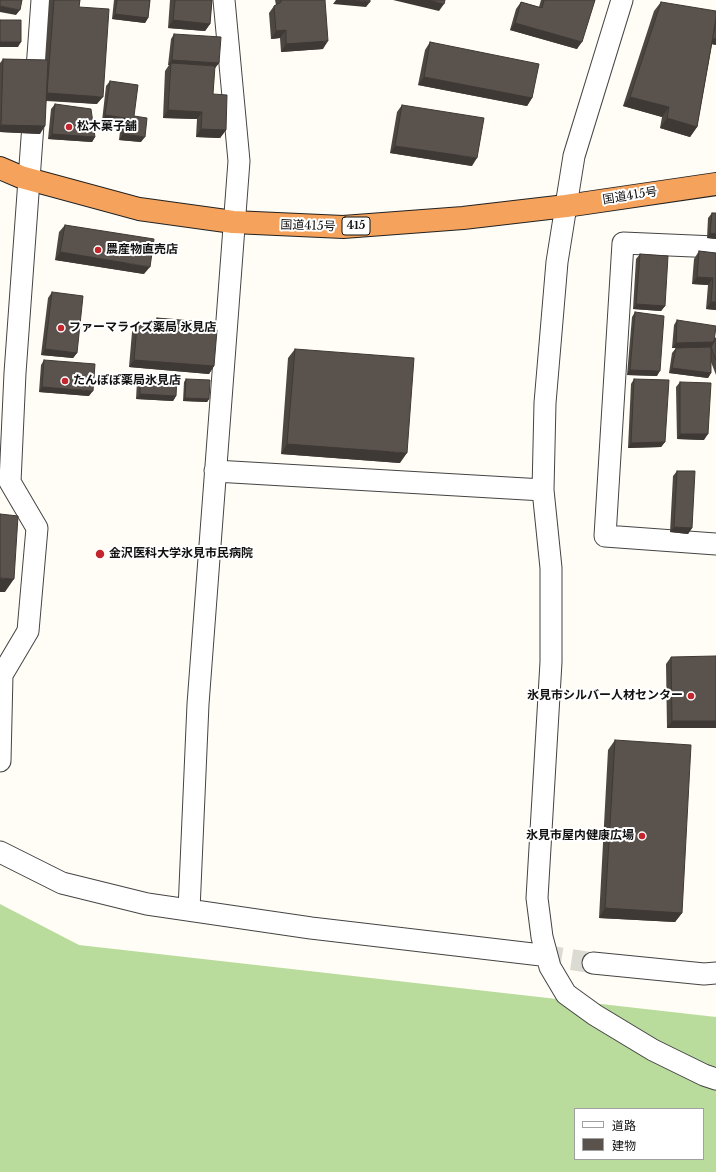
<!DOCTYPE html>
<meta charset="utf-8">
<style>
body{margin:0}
#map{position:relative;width:716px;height:1172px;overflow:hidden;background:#fffdf5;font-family:"Libre Baskerville","Noto Sans JP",serif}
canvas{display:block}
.legend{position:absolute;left:574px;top:1108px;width:130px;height:52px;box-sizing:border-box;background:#fff;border:1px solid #a0a0a0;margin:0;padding:5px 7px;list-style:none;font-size:12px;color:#111}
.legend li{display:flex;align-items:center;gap:8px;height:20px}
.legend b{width:20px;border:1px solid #a0a0a0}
</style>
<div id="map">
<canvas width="716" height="1172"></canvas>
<ul class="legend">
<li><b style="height:5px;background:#fff"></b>道路</li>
<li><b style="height:11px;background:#5a524d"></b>建物</li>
</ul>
</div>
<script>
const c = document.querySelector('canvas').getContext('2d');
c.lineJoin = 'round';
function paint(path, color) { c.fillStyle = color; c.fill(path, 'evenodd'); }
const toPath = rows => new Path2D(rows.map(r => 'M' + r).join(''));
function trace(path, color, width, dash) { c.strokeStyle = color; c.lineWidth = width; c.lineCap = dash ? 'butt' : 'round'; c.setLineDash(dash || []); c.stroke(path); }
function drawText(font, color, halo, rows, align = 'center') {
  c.font = font + ' "Libre Baskerville","Noto Sans JP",serif'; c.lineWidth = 4; c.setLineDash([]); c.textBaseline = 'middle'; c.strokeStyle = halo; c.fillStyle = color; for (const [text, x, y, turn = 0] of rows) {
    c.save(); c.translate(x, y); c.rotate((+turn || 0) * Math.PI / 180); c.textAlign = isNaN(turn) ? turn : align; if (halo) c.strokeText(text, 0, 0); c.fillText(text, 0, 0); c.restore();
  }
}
const forest = toPath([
 [0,904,79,945,716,1017,716,1172,0,1172],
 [575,1109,703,1109,703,1159,575,1159]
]);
const minorTunnel = toPath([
 [541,955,593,963]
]);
const minor = toPath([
 [622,0,574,156,557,262,545,403,543,490,551,568,551,662,537,898,542,937,550,967,566,994,595,1015,653,1050,704,1075,716,1079],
 [716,247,623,243,605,536,716,544],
 [215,471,543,490],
 [0,761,2,675,28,631,37,528,10,482,15,373,42,0],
 [0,852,62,883,147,904,311,928,541,955],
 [189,910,198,704,239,161,224,0],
 [593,963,704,974,716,973]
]);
const highway = toPath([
 [0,168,21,177,139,209,233,222,343,227,463,218,566,206,716,184]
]);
const wall = toPath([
 [49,0,80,0,79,7,97,104,46,101,40,134,0,132,0,63,3,59,45,60],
 [114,0,150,0,148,18,145,23,112,19],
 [170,0,212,0,210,24,205,31,168,28],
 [275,0,325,0,323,49,281,52,280,38,271,39,269,13,274,6,276,5],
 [541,0,595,0,577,49,510,30,516,9,521,2,539,7],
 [661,2,716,45,712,44,697,127,690,137,660,128,662,117,623,106,654,11],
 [174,34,219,63,215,68,214,68,213,94,226,130,220,138,196,137,197,119,163,118,165,71,169,65,168,65,171,39],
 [430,42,532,98,527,106,418,85,425,50],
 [110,81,134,116,141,142,119,140,121,123,102,121,106,86],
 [55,104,95,137,92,142,48,139,51,109],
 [402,105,472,166,390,153,397,112],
 [712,213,716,239,707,238,708,218],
 [65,225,144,274,55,260,59,232],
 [699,251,716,253,716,310,706,309,708,285,692,284,694,259],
 [640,254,665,306,661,311,633,309,636,259],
 [52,292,77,353,73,358,41,355,48,298],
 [635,312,657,376,627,375,632,317],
 [157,318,192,328,214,366,209,374,129,367,132,332,137,325,152,326],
 [677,320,714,340,716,337,716,375,711,362,711,373,708,378,669,373,672,353,676,348,692,348,672,348,674,325],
 [295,349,400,463,281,454,288,358],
 [44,360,89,396,39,392,41,365],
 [140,376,176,396,173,401,136,399,137,381],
 [186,379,209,399,207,402,183,401,184,382],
 [634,379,665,442,661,447,628,448,631,384],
 [680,382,704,440,677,439,676,387],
 [677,471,692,528,688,534,670,532,673,476],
 [671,657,716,728,667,728,666,664],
 [615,740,682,913,675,922,599,918,608,750]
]);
const shadedWall = toPath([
 [336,0,349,0,370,2,366,7,333,4],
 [393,0,429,0,444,4,439,11],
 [0,6,20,10,16,15,0,12],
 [115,14,148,18,145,23,112,19],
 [173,20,210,24,205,31,168,28],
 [515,23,582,42,577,49,510,30],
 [286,30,280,38,271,39,276,31],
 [709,37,716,39,716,45,706,43],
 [328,41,323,49,281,52,286,44],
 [0,42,21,42,18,47,0,47],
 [172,60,219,63,215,68,170,65,171,63,169,65,168,65],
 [424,77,532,98,527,106,418,85],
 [47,93,103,97,97,104,42,100],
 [630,97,669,107,662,117,623,106],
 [168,110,202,112,197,119,163,118],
 [105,115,125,118,121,123,102,121],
 [667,118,697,127,690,137,660,128],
 [1,125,45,126,40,134,0,132,0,126],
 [201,129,226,130,220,138,196,137],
 [52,134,95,137,92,142,48,139],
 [123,134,145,137,141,142,119,140],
 [395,146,477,158,472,166,390,153],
 [710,233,716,234,716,239,707,238],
 [60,252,150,267,144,274,55,260],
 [697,277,713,278,708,285,692,284],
 [711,302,716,302,716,310,706,309],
 [636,304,665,306,661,311,633,309],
 [714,342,710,347,672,348,676,343],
 [45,349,77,353,73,358,41,355],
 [134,360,214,366,209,374,129,367],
 [672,368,711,373,708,378,669,373],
 [630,370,660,371,657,376,627,375],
 [42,387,93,391,89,396,39,392],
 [140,394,176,396,173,401,136,399],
 [185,398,209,399,207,402,183,401],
 [680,434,708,434,704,440,677,439],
 [665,442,661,447,628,448,631,443],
 [287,444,407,453,400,463,281,454],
 [674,527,692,528,688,534,670,532],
 [0,578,14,579,5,592,0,592],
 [672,721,716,721,716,728,667,728],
 [605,908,682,913,675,922,599,918]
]);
const building = toPath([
 [0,0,22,0,20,10,0,6,0,0],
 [54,0,80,0,79,7,109,9,103,97,47,93,54,0],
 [117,0,150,0,148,18,115,14,117,0],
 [175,0,212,0,210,24,173,20,175,0],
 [281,0,325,0,328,41,286,44,286,30,276,31,274,6,281,2,281,0],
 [349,0,370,0,370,2,349,0],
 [429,0,445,0,444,4,429,0],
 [544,0,595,0,582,42,515,23,521,2,542,8,544,0],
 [661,2,716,11,716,19,697,127,667,118,669,107,630,97,661,2],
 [716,19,716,39,713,38,716,19],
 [0,20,21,20,21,42,0,42,0,20],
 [174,34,221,37,219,63,172,60,174,34],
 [430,42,539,64,532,98,424,77,430,42],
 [3,59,48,60,45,126,1,125,3,59],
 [171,63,215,66,213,94,227,95,226,130,201,129,202,112,168,110,171,63],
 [110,81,138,85,134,116,147,118,145,137,123,134,125,118,105,115,110,81],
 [55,104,91,109,95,137,52,134,55,104],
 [402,105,484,118,477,158,395,146,402,105],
 [712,213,716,213,716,234,710,233,712,213],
 [65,225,154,239,150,267,60,252,65,225],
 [699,251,716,253,716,302,711,302,713,278,697,277,699,251],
 [640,254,668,256,665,306,636,304,640,254],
 [52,292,83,296,77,353,45,349,52,292],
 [635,312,664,316,660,371,630,370,635,312],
 [157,318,192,321,192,328,217,330,214,366,134,360,137,325,156,326,157,318],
 [677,320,716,326,714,342,716,338,716,360,711,347,714,342,676,343,677,320],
 [711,347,711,373,672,368,676,348,711,347],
 [295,349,414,358,407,453,287,444,295,349],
 [44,360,95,364,93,391,42,387,44,360],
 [140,376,177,377,176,396,140,394,140,376],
 [186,379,210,380,209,399,185,398,186,379],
 [634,379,669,380,665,442,631,443,634,379],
 [680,382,711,383,708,434,680,434,680,382],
 [677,471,695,471,692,528,674,527,677,471],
 [0,514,18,516,14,579,0,578,0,514],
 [716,656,716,721,672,721,671,657,716,656],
 [615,740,691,745,682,913,605,908,615,740]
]);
const markers = [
 [69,127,4,"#c4262e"],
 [98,250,4,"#c4262e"],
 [61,328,4,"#c4262e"],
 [65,381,4,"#c4262e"],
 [100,554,5,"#c4262e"],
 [691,696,4,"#c4262e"],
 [642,836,4,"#c4262e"]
];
const shields = [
 [356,226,28]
];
const shieldNames = [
 ["415",356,226]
];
const poiNames = [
 ["松木菓子舗",77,127],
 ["農産物直売店",106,250],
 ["ファーマライズ薬局 氷見店",69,328],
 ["たんぽぽ薬局氷見店",73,381],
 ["金沢医科大学氷見市民病院",109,554],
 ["氷見市シルバー人材センター",683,696,"right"],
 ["氷見市屋内健康広場",634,836,"right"]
];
const streetNames = [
 ["国道415号",630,196,-9],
 ["国道415号",308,226,2]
];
paint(forest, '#b9dc9c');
trace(minorTunnel, '#dbdad3', 21, [21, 10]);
trace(minor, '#444', 23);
trace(highway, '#222', 24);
trace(minor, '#fff', 21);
trace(highway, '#f5a25d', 22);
paint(wall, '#4d4742');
paint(shadedWall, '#3f3936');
paint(building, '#5a524d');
trace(building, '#3f3936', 1);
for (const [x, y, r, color] of markers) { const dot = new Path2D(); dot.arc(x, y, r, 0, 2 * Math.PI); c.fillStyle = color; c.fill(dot); trace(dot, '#fff', 1.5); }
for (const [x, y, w] of shields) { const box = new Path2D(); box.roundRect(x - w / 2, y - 9, w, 18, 3); c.fillStyle = '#fff'; c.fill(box); trace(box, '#111', 1); }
drawText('bold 11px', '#111', null, shieldNames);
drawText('bold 12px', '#111', '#fff', poiNames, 'left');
drawText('12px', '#111', '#fff', streetNames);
</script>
